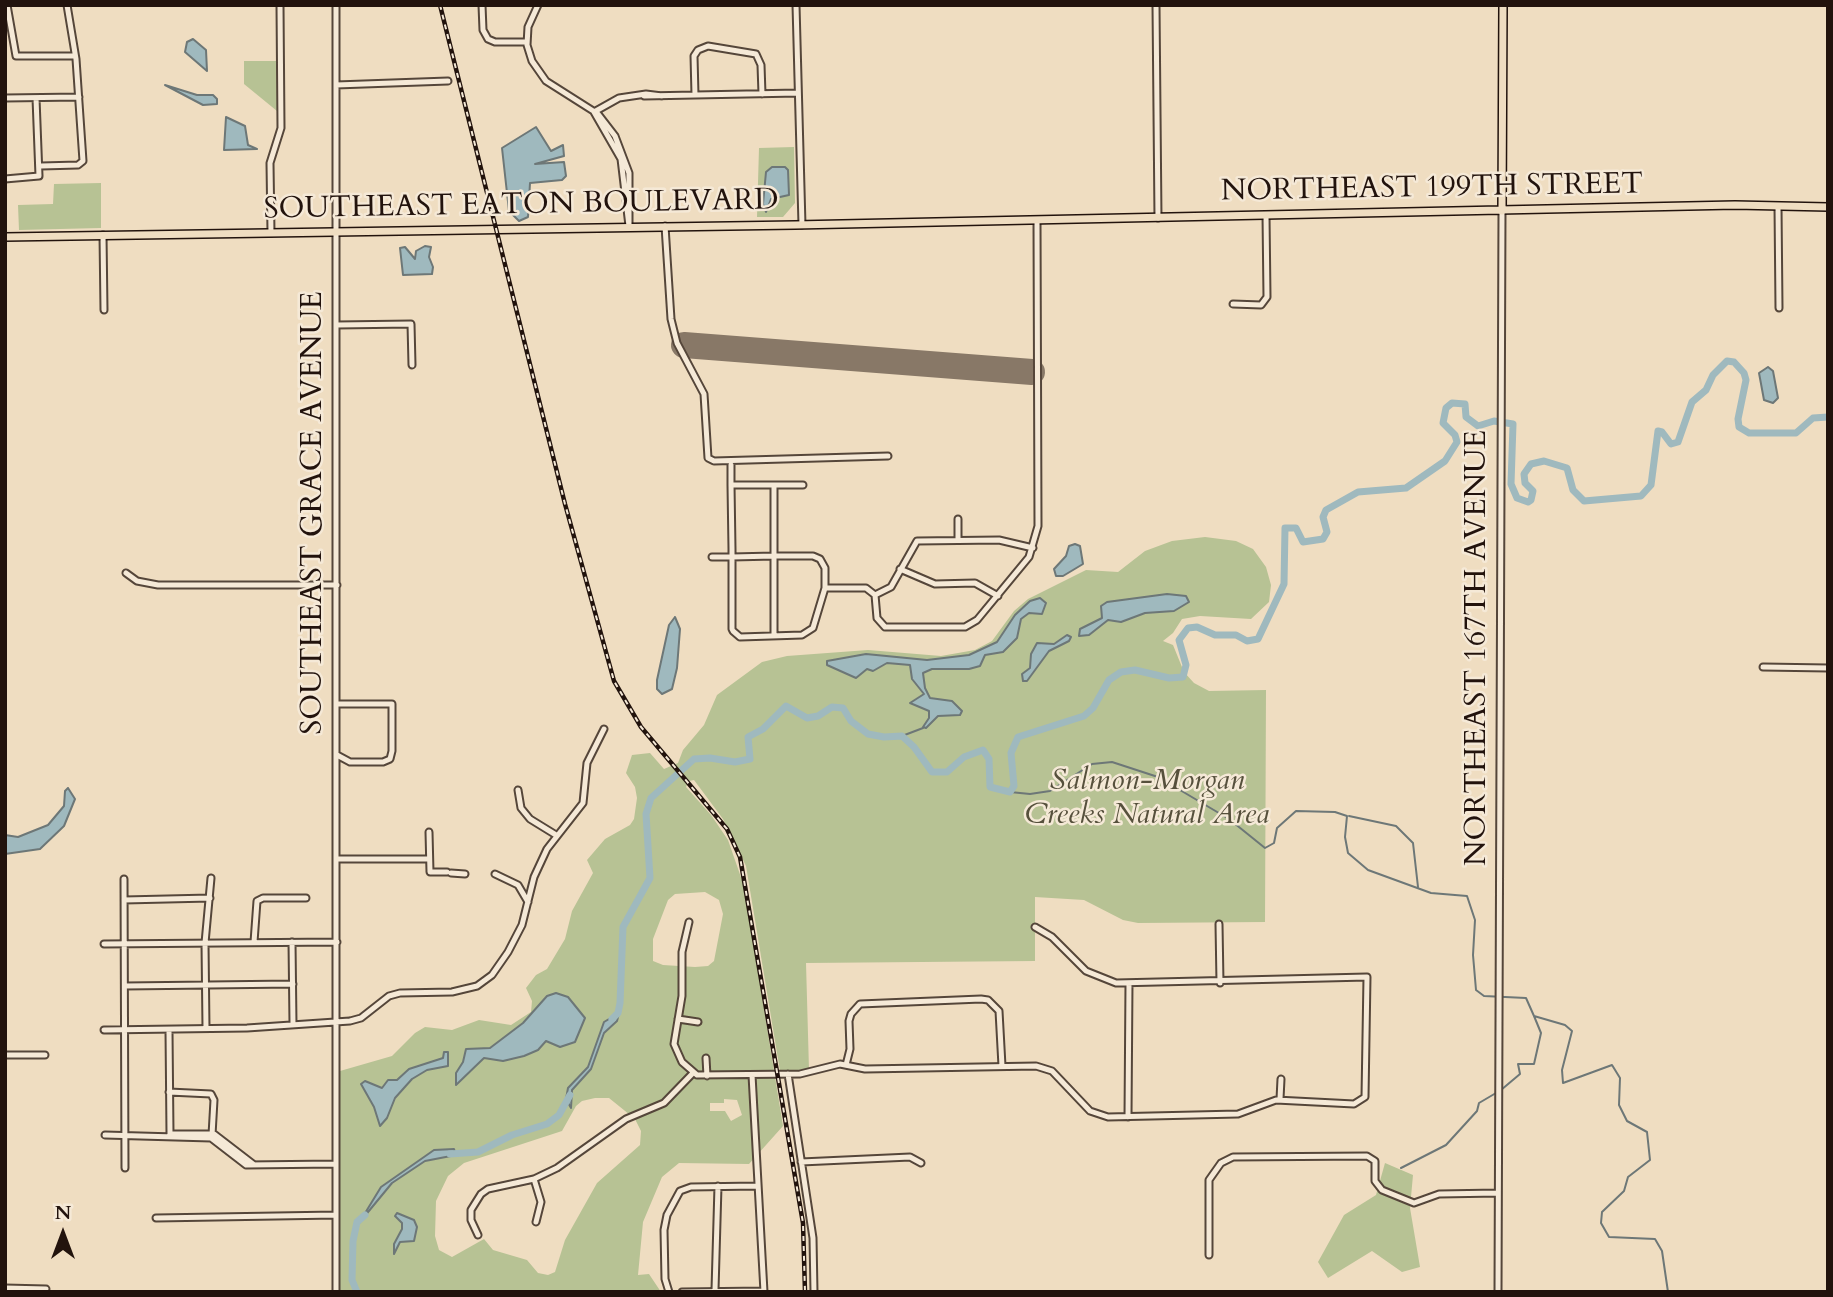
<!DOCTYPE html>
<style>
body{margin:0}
#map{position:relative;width:1833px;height:1297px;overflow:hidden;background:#efddc1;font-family:Cardo,serif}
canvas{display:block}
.frame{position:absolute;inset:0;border:7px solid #22130d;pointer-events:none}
.north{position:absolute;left:28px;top:1199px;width:70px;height:70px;-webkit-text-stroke:5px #f5e9d7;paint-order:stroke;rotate:0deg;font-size:19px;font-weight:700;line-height:28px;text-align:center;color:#22130d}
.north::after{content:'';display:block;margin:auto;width:24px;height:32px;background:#22130d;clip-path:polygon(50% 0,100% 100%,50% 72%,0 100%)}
</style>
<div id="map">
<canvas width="1833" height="1297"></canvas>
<div class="frame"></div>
<div class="north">N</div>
</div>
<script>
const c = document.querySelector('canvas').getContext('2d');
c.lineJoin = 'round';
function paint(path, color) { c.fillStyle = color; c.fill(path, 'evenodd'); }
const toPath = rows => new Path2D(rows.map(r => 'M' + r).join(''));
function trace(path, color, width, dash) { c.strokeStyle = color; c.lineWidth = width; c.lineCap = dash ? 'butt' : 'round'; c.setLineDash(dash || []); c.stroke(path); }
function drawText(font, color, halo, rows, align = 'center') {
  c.font = font + ' Cardo,serif'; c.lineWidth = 5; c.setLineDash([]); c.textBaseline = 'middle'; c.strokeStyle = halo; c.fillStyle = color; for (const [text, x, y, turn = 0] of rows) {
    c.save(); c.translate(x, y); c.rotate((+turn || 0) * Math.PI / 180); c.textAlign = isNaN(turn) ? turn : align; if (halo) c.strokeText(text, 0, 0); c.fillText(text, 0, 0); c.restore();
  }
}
const green = toPath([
 [244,61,277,61,277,111,244,84],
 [794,147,795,203,783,217,757,217,759,148],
 [101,183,101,228,19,230,18,205,53,204,54,184],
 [1205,537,1236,541,1253,549,1266,567,1271,585,1269,602,1251,619,1200,616,1182,619,1173,633,1163,641,1173,645,1184,672,1194,683,1209,691,1266,690,1265,922,1138,923,1123,920,1084,900,1035,897,1035,961,806,963,809,1070,780,1071,746,866,723,819,694,780,689,781,686,787,711,815,728,840,744,886,783,1126,749,1164,679,1163,662,1177,643,1222,638,1275,649,1274,661,1292,340,1292,340,1071,392,1056,415,1033,425,1027,452,1030,479,1020,511,1025,531,1012,532,1001,526,988,536,975,547,969,565,939,572,911,593,873,587,860,605,839,630,825,634,819,637,798,635,787,626,773,632,755,650,753,664,769,678,763,683,750,704,725,717,695,762,662,787,656,868,650,941,656,975,650,992,641,1014,611,1028,599,1086,570,1118,572,1145,551,1172,541],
 [705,892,719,900,723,914,714,961,708,966,695,967,663,965,653,961,653,939,668,900,675,894],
 [595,1098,609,1098,635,1119,641,1131,640,1145,597,1183,565,1240,555,1272,548,1275,538,1273,527,1260,493,1250,484,1239,452,1257,439,1250,435,1236,436,1201,448,1176,464,1163,562,1131,576,1106,582,1101],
 [724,1099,737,1100,742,1115,731,1121,725,1111,710,1111,710,1103,724,1103],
 [1385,1163,1413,1175,1410,1208,1420,1267,1402,1272,1372,1251,1328,1278,1318,1262,1344,1215,1376,1195]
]);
const water = toPath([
 [193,39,206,50,207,71,185,52,187,42,193,39],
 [165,85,197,95,213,95,217,99,217,104,203,105,165,85],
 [226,117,245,126,248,145,257,149,224,150,226,117],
 [536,127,551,151,563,145,564,156,535,164,564,162,566,176,562,180,530,183,528,217,519,221,509,211,502,148,536,127],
 [772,167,785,167,788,170,789,195,771,199,766,212,763,204,766,172,772,167],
 [425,246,431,247,429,257,433,267,432,274,403,275,400,248,405,247,415,259,416,251,425,246],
 [1768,367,1773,371,1778,398,1773,403,1764,400,1759,373,1768,367],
 [1075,544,1080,546,1083,564,1063,576,1056,576,1054,569,1066,556,1069,546,1075,544],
 [1167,594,1186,596,1189,602,1174,611,1145,613,1121,622,1108,620,1089,635,1079,636,1080,629,1102,618,1101,606,1107,602,1167,594],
 [1040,598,1046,603,1042,614,1029,613,1021,619,1017,638,1003,652,985,655,980,666,969,669,932,669,923,673,925,688,930,698,952,701,962,711,960,715,938,716,926,728,923,727,929,718,929,711,910,703,924,694,912,679,910,665,887,663,873,671,867,669,856,678,827,665,827,661,866,654,927,660,969,655,997,642,1015,615,1030,601,1040,598],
 [675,617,680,629,677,668,672,689,662,694,657,689,657,680,669,625,675,617],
 [1067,635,1071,637,1069,641,1049,651,1027,681,1023,681,1022,674,1030,668,1031,654,1037,643,1054,644,1067,635],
 [68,788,75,799,64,826,40,849,5,854,5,835,18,837,48,825,64,806,65,791,68,788],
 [556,993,568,997,585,1018,575,1042,560,1047,546,1041,538,1050,524,1056,503,1061,484,1058,456,1085,456,1073,463,1062,466,1049,490,1048,523,1023,547,996,556,993],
 [619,1013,617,1021,604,1033,591,1069,572,1090,571,1108,566,1099,568,1088,588,1067,604,1022,619,1013],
 [444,1052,448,1052,448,1066,427,1070,412,1079,395,1098,387,1118,380,1126,374,1107,361,1084,365,1081,382,1088,388,1080,397,1080,409,1069,443,1058,444,1052],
 [434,1150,454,1149,456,1155,425,1161,392,1183,359,1223,381,1187,434,1150],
 [397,1213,414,1220,417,1227,414,1241,400,1242,394,1254,394,1244,402,1229,402,1223,395,1216,397,1213]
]);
const stream = toPath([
 [902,736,923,728],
 [1010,792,1030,794,1050,791,1092,764,1112,762,1158,777,1229,819,1265,848,1274,843,1277,828,1296,811,1335,812,1347,816,1345,837,1348,853,1368,870,1431,893,1467,896,1475,920,1473,955,1476,990,1484,996,1526,998,1534,1016,1565,1025,1572,1031,1562,1070,1563,1083,1612,1065,1620,1078,1619,1105,1627,1121,1647,1132,1650,1160,1628,1177,1624,1191,1602,1212,1601,1223,1609,1237,1655,1239,1662,1251,1668,1292],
 [1349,816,1396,826,1413,843,1418,887],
 [1501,1090,1520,1074,1518,1064,1534,1064,1541,1033,1534,1016],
 [1401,1168,1446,1145,1477,1111,1479,1103,1496,1093]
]);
const river = toPath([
 [612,1019,618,1013,620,1003,623,927,650,878,646,814,651,798,694,759,710,758,735,762,750,759,748,737,763,729,786,706,807,718,818,716,832,707,843,708,851,721,868,734,884,737,902,736,914,747,932,772,947,772,964,757,983,750,989,759,990,787,1010,792,1014,786,1011,753,1018,737,1084,716,1093,708,1109,680,1121,672,1135,670,1169,678,1183,677,1186,665,1179,640,1188,628,1197,627,1215,635,1236,635,1247,641,1258,639,1284,584,1285,528,1296,528,1303,542,1323,539,1327,532,1323,517,1326,510,1358,492,1406,488,1445,461,1457,442,1455,435,1443,423,1446,408,1452,403,1465,404,1466,417,1478,426,1494,421,1513,424,1511,484,1517,498,1528,502,1531,500,1533,491,1525,483,1524,474,1531,464,1544,461,1567,468,1573,490,1584,501,1641,496,1651,485,1658,431,1662,432,1671,444,1678,442,1692,402,1706,390,1713,375,1727,361,1734,362,1744,373,1746,380,1738,419,1739,427,1749,433,1796,433,1813,418,1828,417],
 [450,1154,478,1152,512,1135,547,1124,559,1115,570,1095],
 [357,1292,352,1280,353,1241,357,1222,365,1215]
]);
const runway = toPath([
 [684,345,1032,372]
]);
const minor = toPath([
 [7,5,16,56,75,56],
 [336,5,336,1292],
 [482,5,483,30,488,39,495,42,527,42],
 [538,5,528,27,527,45,532,61,546,81,598,114,615,136,629,173,629,226],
 [796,5,802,225],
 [1156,5,1158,218],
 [336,85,448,81],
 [695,95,694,56,698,50,708,46,756,54,761,65,762,94],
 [644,96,798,93],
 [5,98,79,97],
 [594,112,621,159,629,226],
 [594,112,619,98,646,94,662,96],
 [41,166,78,165,83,161,76,59,67,5],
 [5,179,39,176,36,98],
 [1778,206,1779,308],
 [665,226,671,319,677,343,704,394,708,458,714,461,888,456],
 [271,233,270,163,281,128,280,5],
 [103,235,104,310],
 [1233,304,1261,305,1267,297,1266,215],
 [337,325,411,324,412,365],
 [731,485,803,485],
 [774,485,774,636],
 [958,519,958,540],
 [712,557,732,557,774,556,813,556,820,559,825,568,825,588,813,628,802,635,740,637,733,631,732,629,732,549,731,485,731,465],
 [900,569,935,584,975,583,998,596],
 [126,573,137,581,158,585,337,585],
 [825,588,866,588,875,595],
 [875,595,877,618,885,627,965,627,977,620,1029,557,1038,526,1037,220],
 [875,595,891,587,917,541,999,540,1033,548],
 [1763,667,1828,668],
 [337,755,350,762,383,762,390,759,392,751,392,704,337,704],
 [518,790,521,808,530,819,556,835],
 [429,832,430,872,447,872],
 [337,859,429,859],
 [451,873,465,874],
 [495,874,518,885,528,902],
 [124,879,125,1168],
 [124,900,210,898],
 [689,922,682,952,682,996,674,1044,682,1062,697,1075,800,1074,840,1064,865,1069,1036,1066,1052,1071,1090,1111,1108,1117,1238,1114,1276,1100,1354,1104,1365,1097,1367,977,1116,983,1086,971,1052,937,1035,927],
 [1219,924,1220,983],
 [254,942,257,901,263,898,306,898],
 [292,942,293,1024],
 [104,944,337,942],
 [125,986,293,984],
 [678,1019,698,1022],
 [206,1028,205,943,211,878],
 [104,1030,247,1028,350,1021,361,1018,389,996,400,993,452,992,477,986,492,975,508,952,522,925,534,877,547,849,583,803,587,763,604,729],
 [169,1031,170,1134],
 [5,1055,45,1055],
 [706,1058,707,1076],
 [846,1065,850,1049,849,1021,851,1014,860,1004,981,999,988,1000,999,1011,1002,1066],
 [788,1074,813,1238,814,1292],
 [752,1075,764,1292],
 [169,1092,211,1094,214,1100,212,1135],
 [1280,1099,1281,1079],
 [1128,1117,1129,983],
 [170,1134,214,1134,253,1164],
 [105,1135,211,1138,246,1165,336,1164],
 [801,1162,910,1157,921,1163],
 [534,1179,541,1202,536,1222],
 [156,1218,336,1215],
 [478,1235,471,1220,471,1210,481,1194,488,1189,534,1179,557,1168,626,1119,664,1103,693,1073],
 [1209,1255,1209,1180,1221,1163,1233,1157,1367,1156,1375,1161,1375,1181,1382,1190,1414,1203,1439,1194,1498,1193],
 [5,1288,46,1289],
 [715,1290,718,1186],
 [669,1292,665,1279,664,1230,667,1215,680,1191,691,1187,757,1186],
 [682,1292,764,1291],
 [1498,1292,1502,211]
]);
const major = toPath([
 [1502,211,1503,5],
 [5,237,795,225,1735,205,1828,207]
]);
const rail = toPath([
 [440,5,565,504,614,681,641,727,727,829,740,857,803,1223,805,1292]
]);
const streetNames = [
 ["NORTHEAST 199TH STREET",1432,189,-1],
 ["SOUTHEAST EATON BOULEVARD",521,206,-1],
 ["SOUTHEAST GRACE AVENUE",314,513,-90],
 ["NORTHEAST 167TH AVENUE",1478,648,-90]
];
const parkNames = [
 ["Salmon-Morgan",1147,782],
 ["Creeks Natural Area",1147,816]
];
paint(green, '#b7c294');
paint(water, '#9fb9be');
trace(water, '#6d7777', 2);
trace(stream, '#6d7777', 2);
trace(river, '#9fb9be', 7);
trace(runway, '#887867', 26);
trace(minor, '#55463a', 9);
trace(major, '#22130d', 10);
trace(minor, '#f5e9d7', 5);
trace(major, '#efddc1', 7);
trace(rail, '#22130d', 4.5);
trace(rail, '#f5e9d7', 2, [5]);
drawText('30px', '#22130d', '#f5e9d7', streetNames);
drawText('italic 30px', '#56503c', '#f5e9d7', parkNames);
</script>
